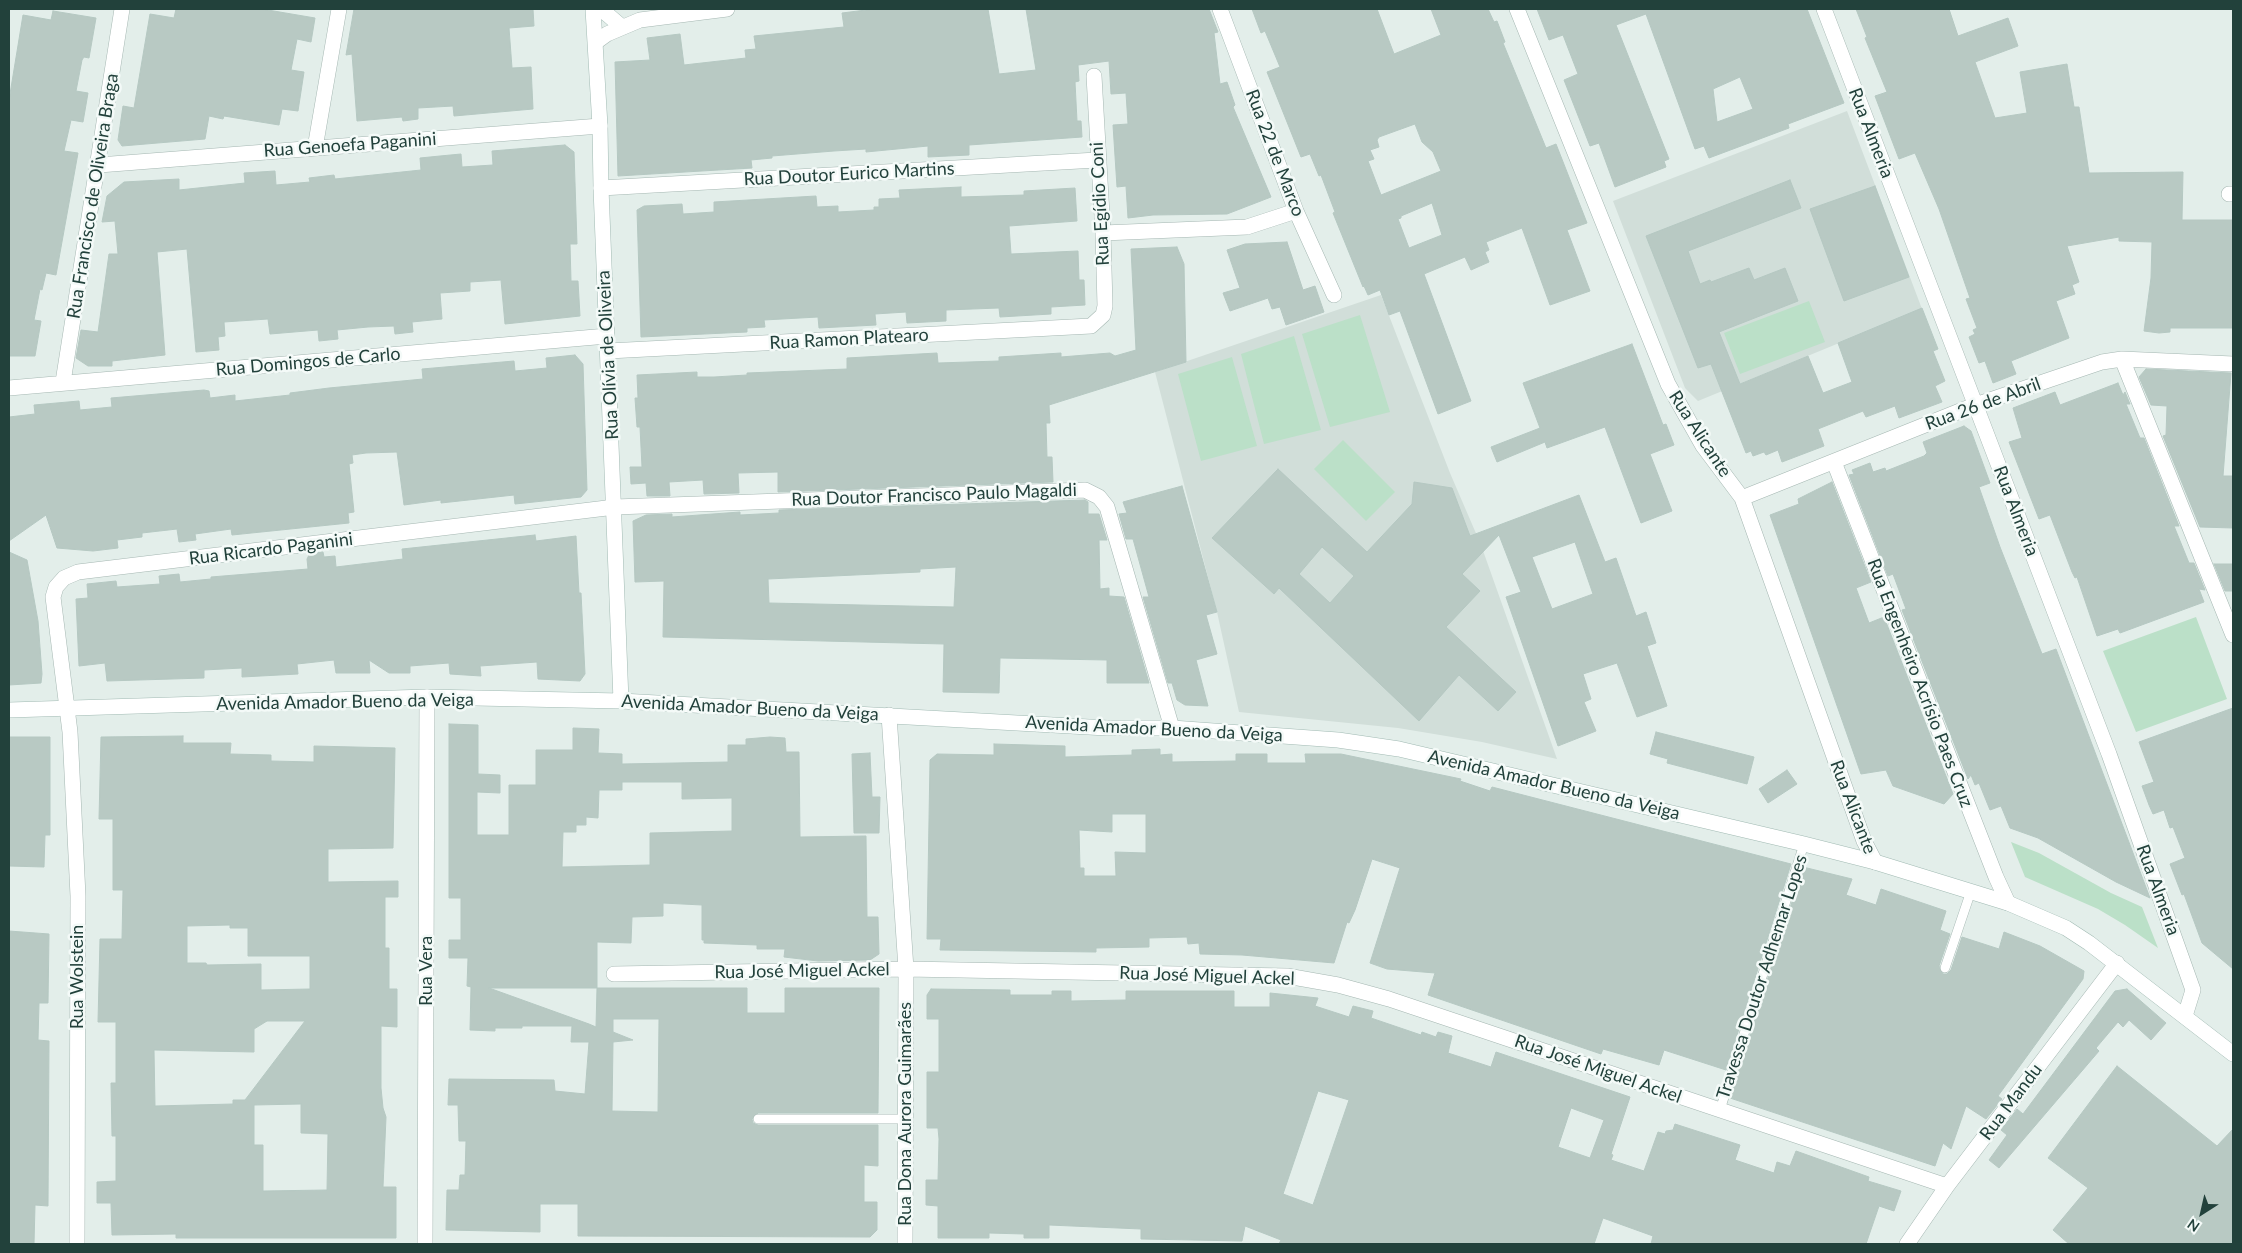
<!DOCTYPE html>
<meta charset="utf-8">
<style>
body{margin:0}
#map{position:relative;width:2242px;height:1253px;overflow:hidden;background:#e3eeea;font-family:Lato,sans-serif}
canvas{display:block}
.frame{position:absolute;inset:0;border:10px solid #22413b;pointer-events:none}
.north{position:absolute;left:2177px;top:1188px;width:50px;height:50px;-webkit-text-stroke:4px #f4faf8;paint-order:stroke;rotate:215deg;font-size:14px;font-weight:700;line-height:20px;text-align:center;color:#22413b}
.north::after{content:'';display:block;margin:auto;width:18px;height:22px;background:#22413b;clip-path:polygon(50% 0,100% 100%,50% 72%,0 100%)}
</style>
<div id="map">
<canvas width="2242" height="1253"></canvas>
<div class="frame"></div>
<div class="north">N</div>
</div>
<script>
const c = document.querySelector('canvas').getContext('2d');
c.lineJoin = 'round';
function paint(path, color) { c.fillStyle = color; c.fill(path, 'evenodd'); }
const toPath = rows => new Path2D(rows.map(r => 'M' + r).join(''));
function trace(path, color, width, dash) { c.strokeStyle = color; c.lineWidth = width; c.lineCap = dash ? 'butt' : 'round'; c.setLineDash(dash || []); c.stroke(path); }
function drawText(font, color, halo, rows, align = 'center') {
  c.font = font + ' Lato,sans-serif'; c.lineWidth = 5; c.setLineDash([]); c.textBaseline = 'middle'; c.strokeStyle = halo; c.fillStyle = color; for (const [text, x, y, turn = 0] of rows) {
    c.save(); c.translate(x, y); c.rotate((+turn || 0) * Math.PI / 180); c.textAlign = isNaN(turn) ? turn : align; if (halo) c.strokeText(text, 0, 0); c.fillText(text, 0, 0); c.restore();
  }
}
const built = toPath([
 [1847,111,1922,309,1698,401,1685,388,1613,201],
 [1381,295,1450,473,1481,545,1557,759,1482,742,1398,728,1239,712,1217,612,1155,372]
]);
const green = toPath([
 [1809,301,1825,342,1740,374,1724,333],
 [1360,315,1390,412,1330,427,1302,334],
 [1294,336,1321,430,1264,444,1241,354],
 [1232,357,1257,446,1201,461,1178,374],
 [1343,440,1395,492,1366,521,1314,469],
 [2196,617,2227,699,2136,732,2103,651],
 [2011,842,2039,853,2111,893,2142,907,2158,948,2125,925,2098,909,2025,877]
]);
const building = toPath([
 [176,9,262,9,315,18,311,42,297,39,291,70,304,72,298,111,282,109,279,125,224,116,223,119,209,116,205,139,122,146,118,140,123,106,134,108,150,14,174,18,176,9],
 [354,9,533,9,534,26,509,28,512,68,531,67,533,109,454,116,453,106,418,108,418,119,403,121,402,117,357,121,352,54,346,55,354,9],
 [874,9,988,9,999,74,1036,70,1026,9,1209,9,1218,32,1214,33,1220,84,1227,82,1235,105,1233,107,1271,197,1227,214,1153,215,1128,218,1126,186,1117,187,1113,125,1128,124,1126,93,1111,94,1109,61,1078,65,1079,81,1075,82,1077,121,1081,121,1082,137,969,145,969,155,928,157,928,146,866,152,866,149,834,151,772,156,772,158,751,160,752,168,618,176,615,62,650,60,647,38,680,34,684,65,746,58,745,50,756,49,754,36,844,27,842,13,874,9],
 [1252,9,1377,9,1394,54,1441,35,1431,9,1488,9,1494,22,1497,21,1505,42,1503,43,1546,148,1556,144,1587,223,1567,230,1590,291,1550,305,1522,228,1486,242,1489,250,1485,252,1489,262,1471,270,1465,257,1424,274,1471,401,1438,414,1400,311,1389,315,1380,290,1368,295,1364,286,1363,287,1333,213,1335,212,1321,175,1319,176,1310,154,1301,157,1267,72,1280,67,1265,31,1261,33,1252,9],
 [1415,124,1422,142,1433,152,1441,171,1381,195,1368,161,1374,159,1370,150,1379,147,1377,140,1379,137,1415,124],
 [1432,203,1442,235,1409,248,1398,219,1401,218,1401,216,1432,203],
 [1537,9,1807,9,1844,103,1788,124,1789,128,1709,158,1704,146,1695,149,1646,14,1616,25,1669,159,1664,161,1666,167,1615,187,1599,143,1590,146,1564,80,1578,74,1563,35,1549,40,1537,9],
 [1740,77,1753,109,1717,122,1713,89,1740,77],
 [1856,9,1949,9,1958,36,2008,18,2018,46,1975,62,1995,118,2027,113,2020,72,2067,64,2074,107,2079,107,2089,173,2183,172,2182,220,2233,220,2233,328,2170,328,2170,332,2159,333,2144,331,2151,278,2152,242,2119,241,2119,237,2067,246,2079,282,2072,285,2075,294,2056,301,2069,338,2011,361,2016,374,1993,383,1985,361,1979,363,1969,337,1975,334,1973,330,1977,328,1966,299,1970,298,1939,209,1915,153,1899,159,1875,96,1887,92,1865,38,1867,37,1856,9],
 [53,11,96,18,89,58,84,57,82,60,76,91,88,93,83,122,71,120,64,151,78,153,56,275,46,273,42,290,40,289,34,320,41,321,35,356,9,356,9,100,23,15,51,20,53,11],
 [565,145,574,152,577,244,570,244,571,281,578,281,580,316,505,324,501,280,470,282,470,291,440,293,442,319,412,322,413,332,395,334,394,326,368,327,337,330,338,339,319,341,318,330,270,334,268,319,224,322,225,336,218,337,219,350,196,352,187,249,157,252,165,355,112,361,112,366,88,366,76,358,81,330,98,332,109,254,118,254,115,221,102,222,107,196,124,182,179,179,179,190,245,183,244,173,275,171,276,185,310,182,309,178,334,175,335,179,421,170,420,158,440,156,461,154,462,167,493,165,492,151,565,145],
 [1790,180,1801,208,1688,251,1700,284,1710,280,1711,282,1749,268,1754,280,1785,268,1798,301,1719,332,1740,384,1808,356,1823,393,1852,382,1838,343,1922,308,1938,349,1933,351,1945,381,1935,386,1942,402,1899,418,1895,406,1866,417,1863,411,1818,429,1824,446,1782,462,1778,450,1766,455,1764,452,1753,456,1751,451,1746,453,1711,364,1698,368,1646,236,1790,180],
 [1875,186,1909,277,1844,301,1810,209,1875,186],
 [961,187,961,197,1024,195,1024,191,1075,188,1077,221,1009,226,1011,254,1078,251,1079,280,1084,280,1085,305,1051,307,1051,314,1000,317,999,308,946,310,946,321,907,323,906,312,875,314,876,325,819,328,818,317,764,320,765,327,747,328,747,332,641,337,637,210,644,206,682,204,683,214,714,212,714,202,816,196,817,207,838,206,838,212,874,210,874,207,879,207,879,199,900,198,899,190,961,187],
 [1287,242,1303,290,1315,286,1324,312,1286,325,1280,307,1272,309,1268,298,1230,311,1223,293,1240,288,1227,250,1245,244,1287,242],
 [1177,247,1184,264,1186,362,1049,405,1050,423,1046,423,1047,457,1052,457,1053,482,778,492,778,472,738,473,739,493,704,494,703,480,669,482,670,496,647,496,646,483,631,484,630,467,642,467,640,427,637,427,635,398,638,398,637,375,697,372,697,377,714,377,747,375,747,373,847,369,847,358,937,353,938,363,999,361,999,357,1061,353,1061,357,1110,353,1115,356,1136,350,1131,249,1177,247],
 [1632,344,1663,425,1666,424,1674,445,1650,454,1672,511,1641,523,1605,427,1547,448,1545,442,1497,462,1491,447,1540,428,1523,383,1632,344],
 [575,355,583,364,587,490,581,497,515,504,514,495,441,503,441,500,404,505,397,452,366,453,352,455,353,463,349,464,354,512,348,513,349,523,232,535,231,529,195,534,196,540,179,542,177,529,142,533,142,537,117,540,118,548,93,551,57,548,46,515,9,541,9,417,35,414,34,405,79,401,80,410,112,407,111,398,204,390,209,391,210,398,235,395,235,401,290,395,290,393,329,388,423,379,422,369,514,361,515,371,547,368,546,358,575,355],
 [2146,369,2231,373,2223,476,2233,476,2233,528,2200,527,2163,436,2166,435,2167,406,2151,405,2139,377,2146,369],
 [2118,383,2123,395,2125,392,2130,404,2126,404,2140,438,2144,438,2179,526,2174,526,2189,563,2194,563,2205,590,2199,589,2204,602,2120,633,2118,629,2097,636,2077,577,2075,578,2072,572,2050,515,2039,519,2009,442,2022,438,2013,408,2055,392,2060,405,2118,383],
 [1964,426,1971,431,1990,483,1979,487,2000,547,2042,654,2056,649,2150,898,2116,882,2038,838,2010,828,2001,806,1990,810,1979,783,1975,785,1971,775,1968,779,1902,610,1906,609,1893,574,1888,576,1849,475,1854,474,1852,470,1870,463,1873,472,1885,468,1886,471,1924,456,1927,453,1923,442,1964,426],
 [1278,469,1367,552,1412,504,1414,482,1452,488,1470,536,1579,495,1605,562,1616,558,1636,616,1646,612,1656,643,1647,646,1667,706,1637,717,1617,663,1583,674,1591,699,1584,702,1596,731,1558,746,1506,597,1521,592,1499,535,1462,574,1480,591,1446,627,1516,692,1498,711,1459,675,1419,721,1279,588,1274,594,1212,538,1278,469],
 [1575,542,1593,594,1552,609,1532,557,1575,542],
 [1322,547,1354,576,1330,603,1299,574,1322,547],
 [1832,482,1871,582,1856,588,1869,623,1884,617,1953,794,1944,804,1893,786,1886,770,1861,774,1770,515,1799,504,1798,499,1832,482],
 [1182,486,1217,612,1206,615,1217,654,1196,660,1208,706,1185,705,1177,700,1172,683,1168,683,1143,597,1149,597,1133,539,1126,539,1119,514,1127,513,1123,502,1182,486],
 [1085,500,1088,502,1088,514,1099,514,1107,540,1099,540,1100,589,1109,588,1109,596,1124,597,1149,683,1107,683,1107,660,1000,658,999,693,943,692,944,644,663,637,664,581,635,582,633,521,646,515,672,514,672,517,740,512,740,515,779,513,779,510,1085,500],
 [956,567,954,607,769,603,768,579,920,572,920,569,956,567],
 [535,535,536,541,576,536,579,593,581,593,585,674,580,681,538,679,537,662,480,666,481,676,450,674,449,663,410,666,410,673,389,673,369,660,370,673,336,673,334,660,297,664,298,674,242,677,242,668,204,670,204,678,107,681,105,663,79,666,76,599,88,598,87,584,116,581,117,587,160,584,159,576,179,574,180,582,211,579,211,577,308,569,307,559,310,553,323,552,324,557,335,556,336,567,403,559,402,549,535,535],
 [9,552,27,560,38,621,42,674,41,683,9,685,9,552],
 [2214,564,2233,564,2233,591,2225,591,2214,564],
 [2233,708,2233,969,2202,943,2184,894,2182,895,2170,864,2185,858,2173,827,2170,828,2164,810,2153,814,2149,805,2142,786,2154,782,2139,742,2233,708],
 [449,724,478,725,478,774,500,775,500,793,477,792,477,835,509,835,509,785,536,785,536,750,573,750,573,728,599,729,598,753,622,754,622,764,728,762,728,745,746,745,746,739,770,737,785,738,786,752,799,752,800,837,866,836,867,917,878,917,879,954,870,960,818,961,784,957,785,949,757,949,757,945,704,943,704,940,702,940,702,905,663,903,663,916,632,917,631,943,597,942,597,988,747,988,747,1013,785,1013,785,988,879,988,878,1113,758,1113,752,1119,753,1123,758,1125,878,1125,878,1166,864,1165,864,1202,877,1202,877,1230,870,1237,578,1236,578,1204,540,1204,540,1232,446,1230,447,1190,459,1190,460,1175,465,1175,466,1141,459,1141,458,1105,448,1105,449,1079,554,1080,555,1091,585,1094,589,1042,571,1042,572,1026,522,1026,522,1028,495,1028,495,1031,470,1030,471,987,467,986,468,958,449,958,449,940,461,940,461,898,449,898,449,724],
 [622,782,682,782,682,799,732,798,732,831,650,833,650,865,562,867,563,832,576,832,576,825,586,825,586,817,598,818,599,790,622,790,622,782],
 [489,988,597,988,596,1027,589,1024,489,988],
 [613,1019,659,1019,658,1112,612,1111,613,1042,633,1040,613,1032,613,1019],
 [1656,732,1754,757,1747,784,1667,763,1668,759,1650,754,1656,732],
 [183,736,183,743,231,743,230,754,271,755,271,761,314,762,314,746,395,748,393,848,328,849,328,882,398,881,398,897,385,897,385,948,389,948,389,989,397,989,397,1027,381,1026,381,1088,383,1108,386,1117,383,1187,396,1187,396,1238,176,1238,176,1234,112,1235,111,1203,97,1203,97,1182,116,1181,116,1136,112,1136,111,1083,116,1083,116,1022,98,1022,100,939,122,939,123,890,113,890,113,819,99,819,101,737,183,736],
 [230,925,230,928,248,928,248,956,310,956,310,989,261,990,261,964,207,965,206,963,187,963,187,926,230,925],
 [267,1021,305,1021,245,1100,233,1100,233,1104,155,1106,154,1050,254,1052,254,1029,267,1021],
 [301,1104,301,1133,328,1134,327,1190,263,1191,263,1145,254,1145,254,1105,301,1104],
 [9,737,50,737,50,835,45,835,44,867,9,866,9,737],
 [994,744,1065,746,1065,757,1132,755,1132,750,1160,749,1160,755,1172,754,1172,762,1236,761,1236,754,1267,754,1267,763,1306,763,1305,754,1341,754,1461,779,1460,781,1490,791,1492,787,1791,864,1726,1070,1664,1050,1659,1065,1603,1049,1601,1054,1428,995,1435,973,1387,969,1370,963,1400,868,1372,859,1355,910,1349,923,1347,922,1334,963,1242,955,1200,954,1199,943,1188,944,1187,937,1149,938,1149,947,1096,948,1096,952,940,950,941,939,927,939,930,760,937,754,994,755,994,744],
 [1112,814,1146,814,1146,853,1115,852,1116,876,1084,876,1084,868,1080,868,1079,830,1112,832,1112,814],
 [870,753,872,797,880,797,879,833,854,833,852,754,870,753],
 [1787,770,1797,784,1768,803,1759,789,1787,770],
 [1803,867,1852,879,1846,895,1876,905,1881,889,1946,911,1940,930,1950,934,1939,966,1943,974,1947,974,1951,970,1962,937,1999,949,2004,932,2040,946,2084,971,2083,979,1998,1096,2002,1099,1986,1119,1966,1106,1951,1149,1943,1143,1935,1166,1730,1098,1803,867],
 [9,931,49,934,48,1003,39,1003,38,1040,49,1041,48,1206,35,1205,34,1244,9,1244,9,931],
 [931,989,1010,990,1010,995,1052,995,1052,991,1071,991,1071,1001,1126,1000,1126,991,1234,991,1234,1007,1270,1007,1270,993,1318,998,1315,1006,1349,1017,1353,1006,1373,1011,1371,1018,1421,1035,1422,1032,1436,1037,1438,1032,1452,1036,1448,1053,1491,1067,1496,1052,1630,1097,1611,1154,1613,1155,1611,1160,1644,1171,1658,1132,1665,1134,1666,1131,1673,1130,1675,1124,1740,1145,1735,1160,1774,1173,1777,1162,1790,1166,1796,1151,1869,1177,1868,1181,1901,1191,1894,1211,1879,1206,1866,1244,1651,1244,1653,1236,1603,1218,1594,1244,1279,1244,1281,1240,1245,1226,1242,1241,1141,1239,1141,1229,1049,1225,1049,1238,1024,1238,1024,1234,989,1233,989,1238,938,1238,938,1206,926,1205,926,1180,938,1180,939,1139,938,1128,927,1128,927,1072,939,1072,939,1019,927,1019,927,995,931,989],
 [1318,1091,1349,1100,1313,1205,1283,1194,1318,1091],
 [1571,1108,1604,1120,1590,1158,1558,1147,1571,1108],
 [2127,989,2166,1023,2151,1040,2129,1020,2123,1027,2118,1022,2096,1048,2099,1051,1999,1168,1989,1160,2007,1135,2001,1130,2017,1109,2023,1114,2115,991,2127,989],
 [2117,1066,2217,1146,2233,1129,2233,1244,2069,1244,2053,1230,2088,1188,2048,1158,2117,1066]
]);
const service = toPath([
 [1945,968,1971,891],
 [1720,1110,1804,844],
 [758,1119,906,1119]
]);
const minor = toPath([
 [1220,9,1296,211,1334,295],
 [1517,9,1668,384,1703,446,1742,498,1864,841,1875,862],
 [1824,9,2109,754,2193,990,2185,1016],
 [315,148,339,9],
 [99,165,600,126],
 [601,188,1097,160],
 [2229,194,2233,194],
 [1103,233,1247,227,1296,211],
 [608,351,1091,326,1103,315,1105,306,1103,233,1094,76],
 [2122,359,2233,635],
 [63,382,122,9],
 [9,388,607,336],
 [1834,462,1996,877,2008,903],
 [1742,498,1975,405,2102,362,2122,359,2233,364],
 [889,715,906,969,905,1244],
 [614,974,906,969,1287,976,1338,985,1389,999,1947,1186],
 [77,1244,78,896,70,732,53,597,56,587,64,578,78,572,615,507,1085,490,1099,497,1107,507,1172,728],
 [425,1244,427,697],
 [1907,1244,1947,1186,2117,963]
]);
const tertiary = toPath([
 [596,42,607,34,640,20,727,9]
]);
const secondary = toPath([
 [593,9,600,126,601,188,621,701],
 [601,9,622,27],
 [9,710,427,697,621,701,1107,728,1172,728,1338,740,1399,749,1804,844,1875,862,2008,903,2066,928,2089,943,2233,1054]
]);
const streetNames = [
 ["Rua Almeria",1871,133,69],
 ["Rua Genoefa Paganini",350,145,-4],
 ["Rua 22 de Marco",1275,153,69],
 ["Rua Doutor Eurico Martins",849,174,-3],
 ["Rua Francisco de Oliveira Braga",93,196,-81],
 ["Rua Egídio Coni",1100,204,-93],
 ["Rua Ramon Platearo",849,339,-3],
 ["Rua Olívia de Oliveira",608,355,-93],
 ["Rua Domingos de Carlo",308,362,-5],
 ["Rua 26 de Abril",1983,404,-20],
 ["Rua Alicante",1700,434,57],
 ["Rua Doutor Francisco Paulo Magaldi",934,495,-2],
 ["Rua Almeria",2016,511,69],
 ["Rua Ricardo Paganini",271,549,-7],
 ["Rua Engenheiro Acrísio Paes Cruz",1920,683,69],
 ["Avenida Amador Bueno da Veiga",345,702,-1],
 ["Avenida Amador Bueno da Veiga",750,708,3],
 ["Avenida Amador Bueno da Veiga",1154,729,3],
 ["Avenida Amador Bueno da Veiga",1554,785,13],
 ["Rua Alicante",1853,807,69],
 ["Rua Almeria",2158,890,70],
 ["Rua Vera",426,971,-90],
 ["Rua José Miguel Ackel",802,971,-1],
 ["Rua José Miguel Ackel",1207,976,2],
 ["Rua Wolstein",77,977,-90],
 ["Travessa Doutor Adhemar Lopes",1762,977,-72],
 ["Rua José Miguel Ackel",1598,1069,19],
 ["Rua Mandu",2011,1102,-53],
 ["Rua Dona Aurora Guimarães",905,1114,-90]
];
paint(built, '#d1ded9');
paint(green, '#bbe0c8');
paint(building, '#b8c9c3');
trace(building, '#b5c8c2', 1);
trace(service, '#a5b7b2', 10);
trace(minor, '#a5b7b2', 16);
trace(tertiary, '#a5b7b2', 16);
trace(secondary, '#a1bab3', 16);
trace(service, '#fff', 9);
trace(minor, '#fff', 15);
trace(tertiary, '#fff', 15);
trace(secondary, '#fff', 15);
drawText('18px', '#22413b', '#f4faf8', streetNames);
</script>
